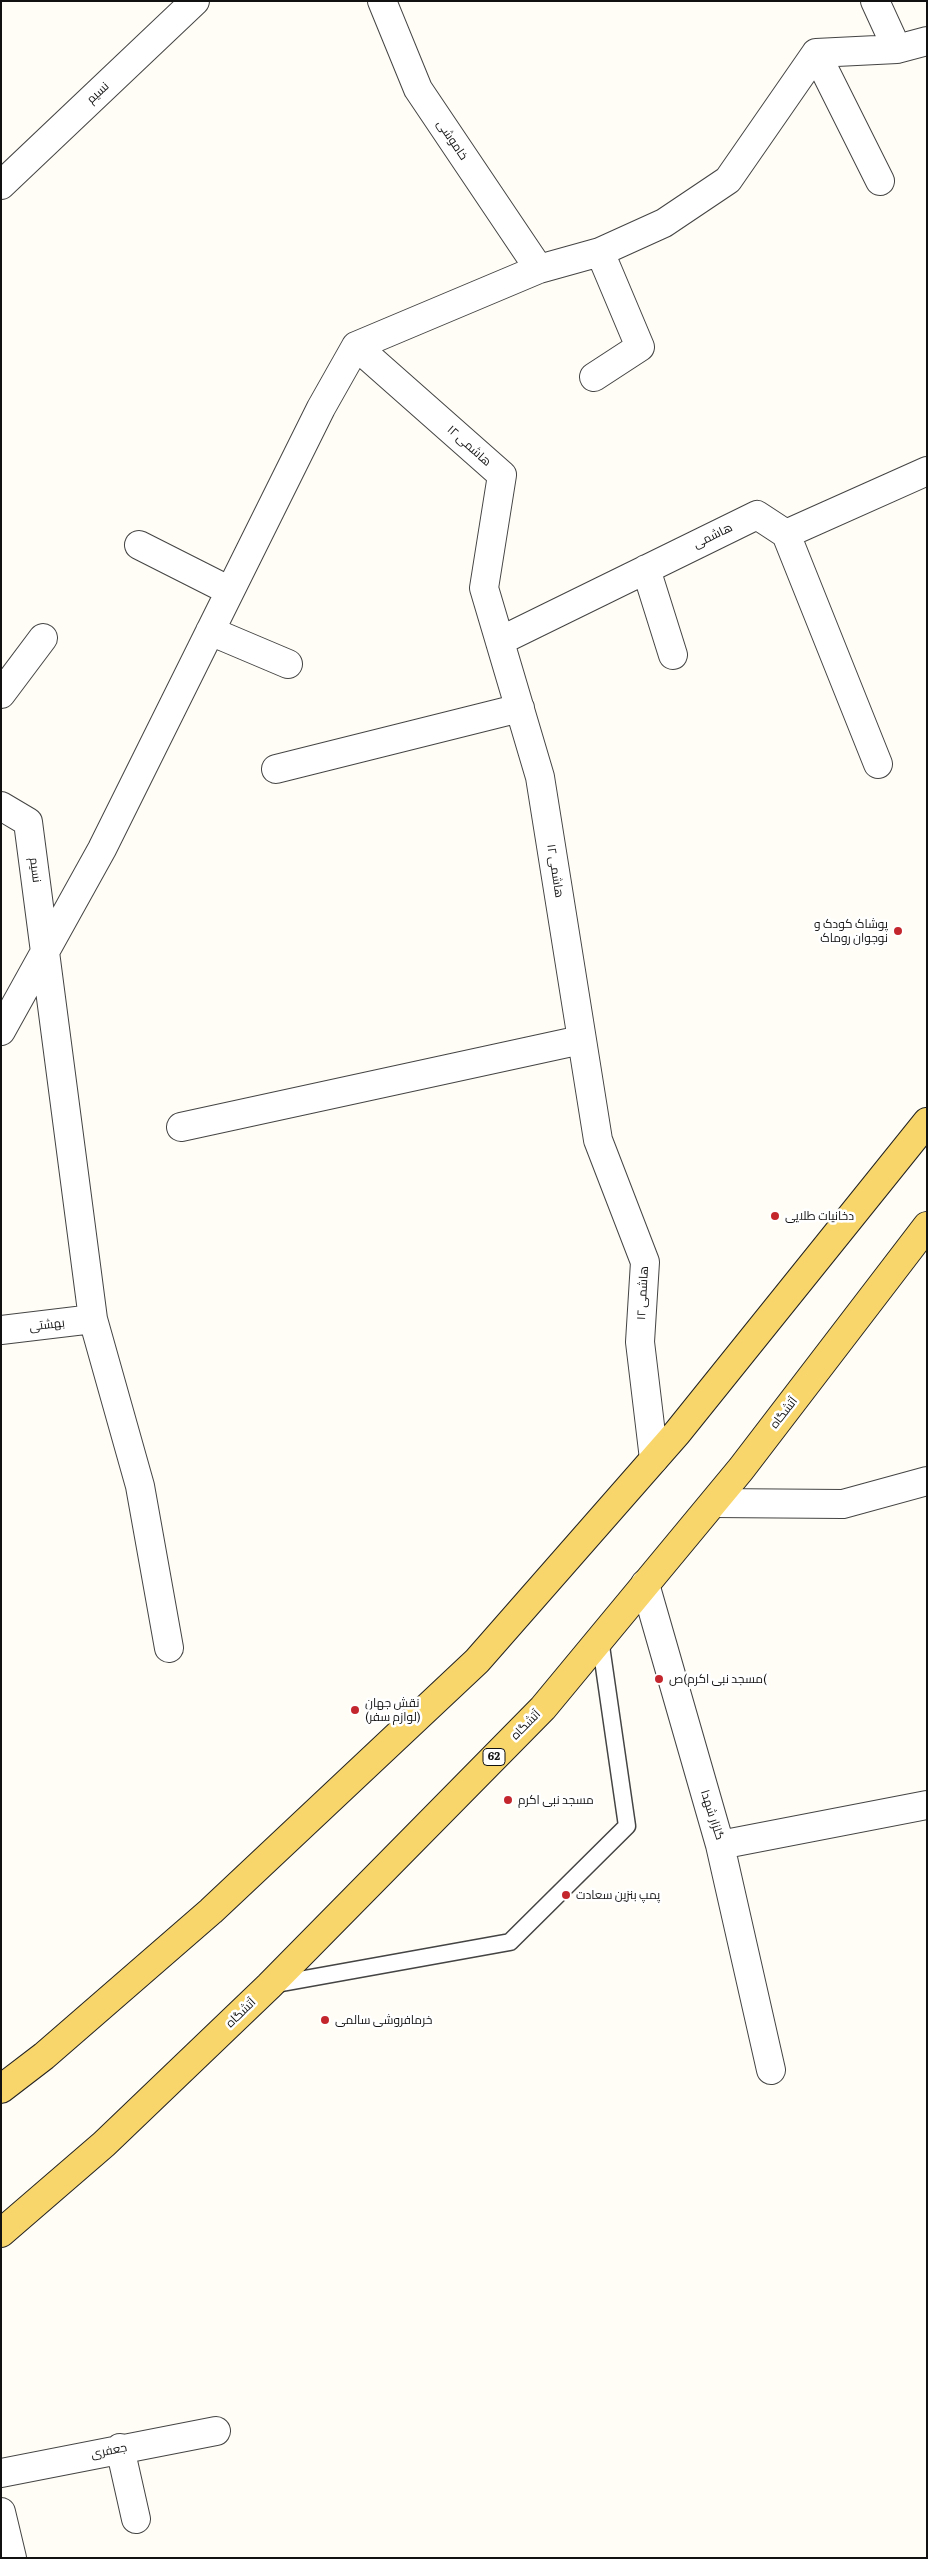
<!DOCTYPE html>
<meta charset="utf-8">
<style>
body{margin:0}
#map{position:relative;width:928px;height:2559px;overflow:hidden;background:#fffdf5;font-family:Literata,serif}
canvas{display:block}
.frame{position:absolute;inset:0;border:2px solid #111;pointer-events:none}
</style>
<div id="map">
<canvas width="928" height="2559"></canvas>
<div class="frame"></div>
</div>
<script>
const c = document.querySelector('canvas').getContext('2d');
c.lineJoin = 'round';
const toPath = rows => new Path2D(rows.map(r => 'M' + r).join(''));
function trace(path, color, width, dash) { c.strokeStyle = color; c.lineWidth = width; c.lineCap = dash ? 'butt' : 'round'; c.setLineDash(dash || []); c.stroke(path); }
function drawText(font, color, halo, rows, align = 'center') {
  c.font = font + ' Literata,Cairo,serif'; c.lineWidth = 5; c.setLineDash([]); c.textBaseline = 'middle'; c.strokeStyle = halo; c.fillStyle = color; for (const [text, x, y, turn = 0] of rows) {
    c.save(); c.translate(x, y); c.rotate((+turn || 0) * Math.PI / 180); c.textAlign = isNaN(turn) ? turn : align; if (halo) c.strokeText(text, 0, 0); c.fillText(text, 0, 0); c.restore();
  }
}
const lane = toPath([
 [271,1985,510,1942,627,1826,600,1639]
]);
const street = toPath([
 [382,1,418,89,539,269],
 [875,1,897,49],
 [816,53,880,181],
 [1,185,195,1],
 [356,346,502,475,484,588,540,777,598,1140,645,1262,640,1342,654,1459],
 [594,377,640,347,600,252],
 [786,534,878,764],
 [139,545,230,591],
 [646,569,673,655],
 [210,631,288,664],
 [500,641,757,515,786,534,927,471],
 [1,694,43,638],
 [276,769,520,708],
 [1,806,28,822,93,1319,140,1486,169,1648],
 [1,1031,102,849,321,408,356,346,539,269,600,252,664,223,728,180,816,53,897,49,927,41],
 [181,1127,581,1040],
 [1,1330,93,1319],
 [714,1503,843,1504,927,1481],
 [645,1584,720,1845,927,1805],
 [720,1845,771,2070],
 [120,2448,136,2519],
 [1,2473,216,2431],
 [1,2512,12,2558]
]);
const primary = toPath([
 [1,2089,44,2056,211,1911,477,1661,677,1433,927,1122],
 [1,2233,104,2144,269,1986,543,1708,741,1469,927,1226]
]);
const markers = [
 [898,931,5,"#c4262e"],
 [775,1216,5,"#c4262e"],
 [659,1679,5,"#c4262e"],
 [355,1710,5,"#c4262e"],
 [508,1800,5,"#c4262e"],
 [566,1895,5,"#c4262e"],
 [325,2020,5,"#c4262e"]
];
const shields = [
 [494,1757,22]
];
const shieldNames = [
 ["62",494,1757]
];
const streetNames = [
 ["نسیم",98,93,-43],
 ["خاموشی",452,140,56],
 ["۱۲ هاشمی",469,446,42],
 ["هاشمی",713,536,-26],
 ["نسیم",35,870,83],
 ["۱۲ هاشمی",555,871,81],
 ["۱۲ هاشمی",643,1293,-87],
 ["بهشتی",47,1325,-7],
 ["آتشگاه",784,1413,-52],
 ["آتشگاه",526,1725,-45],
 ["گلزار شهدا",712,1815,72],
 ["آتشگاه",241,2013,-44],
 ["جعفری",109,2451,-11]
];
const poiNames = [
 ["پوشاک کودک و",888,924,"right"],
 ["نوجوان روماک",888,938,"right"],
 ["دخانیات طلایی",785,1216],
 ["مسجد نبی اکرم)ص(",669,1679],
 ["نقش جهان",365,1703],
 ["(لوازم سفر)",365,1717],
 ["مسجد نبی اکرم",518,1800],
 ["پمپ بنزین سعادت",576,1895],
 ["خرمافروشی سالمی",335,2020]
];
trace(lane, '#444', 19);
trace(street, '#444', 30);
trace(primary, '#222', 30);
trace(lane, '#fff', 16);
trace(street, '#fff', 28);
trace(primary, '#f9d66b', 28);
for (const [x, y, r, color] of markers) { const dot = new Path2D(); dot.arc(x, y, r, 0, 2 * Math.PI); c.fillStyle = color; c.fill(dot); trace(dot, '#fff', 2); }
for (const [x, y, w] of shields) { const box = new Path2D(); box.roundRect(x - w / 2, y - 8.5, w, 17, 4); c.fillStyle = '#fff'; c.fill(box); trace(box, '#111', 1); }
drawText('bold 11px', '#111', null, shieldNames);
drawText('12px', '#111', '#fff', streetNames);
drawText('12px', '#111', '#fff', poiNames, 'left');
</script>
